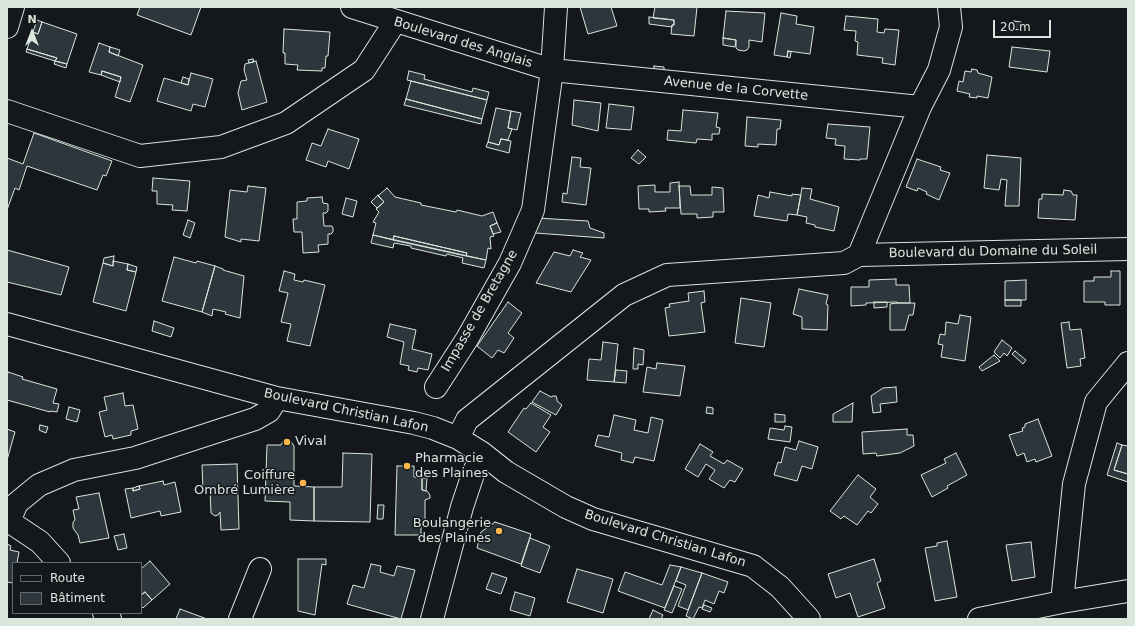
<!DOCTYPE html>
<meta charset="utf-8">
<style>
body{margin:0}
#map{position:relative;width:1135px;height:626px;overflow:hidden;background:#14181c;font-family:"DejaVu Sans",sans-serif}
canvas{display:block}
.frame{position:absolute;inset:0;border:8px solid #d8e6dc;pointer-events:none}
.legend{position:absolute;left:12px;top:562px;width:130px;height:52px;box-sizing:border-box;background:#14181c;border:1px solid #626a69;margin:0;padding:5px 7px;list-style:none;font-size:12px;color:#d8e6dc}
.legend li{display:flex;align-items:center;gap:8px;height:20px}
.legend b{width:20px;border:1px solid #626a69}
.north{position:absolute;left:12px;top:12px;width:40px;height:40px;-webkit-text-stroke:3px #14181c;paint-order:stroke;rotate:0deg;font-size:11px;font-weight:700;line-height:16px;text-align:center;color:#d8e6dc}
.north::after{content:'';display:block;margin:auto;width:14px;height:18px;background:#d8e6dc;clip-path:polygon(50% 0,100% 100%,50% 72%,0 100%)}
.scale{position:absolute;left:993px;top:20px;width:58px;height:18px;box-sizing:border-box;border:2px solid #d8e6dc;border-top:0;padding-left:5px;font-size:12px;line-height:14px;white-space:nowrap;color:#d8e6dc;-webkit-text-stroke:3px #14181c;paint-order:stroke}
</style>
<div id="map">
<canvas width="1135" height="626"></canvas>
<div class="frame"></div>
<ul class="legend">
<li><b style="height:5px;background:#14181c"></b>Route</li>
<li><b style="height:11px;background:#2c363c"></b>Bâtiment</li>
</ul>
<div class="north">N</div>
<div class="scale">20 m</div>
</div>
<script>
const c = document.querySelector('canvas').getContext('2d');
c.lineJoin = 'round';
function paint(path, color) { c.fillStyle = color; c.fill(path, 'evenodd'); }
const toPath = rows => new Path2D(rows.map(r => 'M' + r).join(''));
function trace(path, color, width, dash) { c.strokeStyle = color; c.lineWidth = width; c.lineCap = dash ? 'butt' : 'round'; c.setLineDash(dash || []); c.stroke(path); }
function drawText(font, color, halo, rows, align = 'center') {
  c.font = font + ' "DejaVu Sans",sans-serif'; c.lineWidth = 3; c.setLineDash([]); c.textBaseline = 'middle'; c.strokeStyle = halo; c.fillStyle = color; for (const [text, x, y, turn = 0] of rows) {
    c.save(); c.translate(x, y); c.rotate((+turn || 0) * Math.PI / 180); c.textAlign = isNaN(turn) ? turn : align; if (halo) c.strokeText(text, 0, 0); c.fillText(text, 0, 0); c.restore();
  }
}
const building = toPath([
 [140,7,201,7,191,35,137,15,140,7],
 [580,7,611,7,617,26,588,34,580,7],
 [655,7,697,7,694,36,671,34,672,25,674,25,674,20,653,18,655,7],
 [726,11,765,13,762,42,749,40,749,47,747,50,744,51,738,50,736,48,736,40,723,38,726,11],
 [781,13,797,16,796,24,814,27,810,54,788,51,787,57,774,55,781,13],
 [846,16,878,19,877,32,884,33,885,29,899,30,895,65,882,63,883,58,857,55,858,42,855,41,856,31,844,30,846,16],
 [649,17,674,20,674,25,672,25,672,27,649,24,649,17],
 [37,20,42,22,38,34,33,32,37,20],
 [1014,21,1021,22,1020,30,1012,29,1014,21],
 [42,22,77,34,67,64,55,61,57,58,27,49,33,32,38,34,42,22],
 [284,29,330,32,328,56,326,56,325,68,322,68,322,71,297,70,298,65,285,64,285,53,283,53,284,29],
 [723,38,736,40,735,47,723,45,723,38],
 [99,43,110,47,109,52,143,65,130,102,115,97,121,77,102,71,101,75,89,72,99,43],
 [110,47,120,50,118,56,109,52,110,47],
 [1012,47,1050,51,1047,72,1009,67,1012,47],
 [27,49,57,58,55,61,26,52,27,49],
 [788,51,791,52,790,58,787,57,788,51],
 [253,59,254,62,249,63,248,60,253,59],
 [55,61,67,64,66,68,54,64,55,61],
 [256,61,267,102,242,110,238,93,241,81,247,80,244,70,245,64,256,61],
 [654,66,664,67,664,71,654,70,654,66],
 [972,69,977,70,978,73,992,77,988,98,977,96,977,98,969,97,970,94,957,91,959,81,963,82,965,71,971,72,972,69],
 [102,71,121,77,120,82,101,75,102,71],
 [409,71,425,75,424,79,472,92,473,88,489,92,487,100,407,80,409,71],
 [191,73,213,79,205,107,193,104,191,111,157,101,164,78,188,85,191,73],
 [183,77,189,79,188,85,181,83,183,77],
 [411,81,487,100,482,119,406,99,411,81],
 [406,99,482,119,481,124,404,105,406,99],
 [574,100,601,103,598,131,572,125,574,100],
 [609,104,634,107,631,130,606,128,609,104],
 [496,108,511,111,508,128,512,129,508,140,501,139,499,145,488,142,496,108],
 [683,110,718,113,716,127,720,128,719,134,712,134,712,140,697,139,696,143,667,140,668,130,681,131,683,110],
 [511,111,521,113,517,130,508,128,511,111],
 [747,117,781,120,780,129,777,129,776,145,758,144,758,147,745,146,747,117],
 [828,124,870,127,867,159,860,159,860,160,844,159,845,146,835,145,836,139,826,138,828,124],
 [328,129,359,139,349,169,328,161,326,167,306,160,312,143,321,146,328,129],
 [34,133,112,161,106,176,103,175,97,190,27,166,19,190,15,188,7,210,7,158,23,164,34,133],
 [501,139,511,141,509,153,486,147,488,142,499,145,501,139],
 [638,150,646,157,639,164,631,158,638,150],
 [987,155,1021,158,1019,206,1005,206,1007,180,1001,179,999,190,984,188,987,155],
 [572,157,581,158,580,167,591,168,586,205,562,202,563,193,567,194,572,157],
 [917,159,941,167,940,170,950,173,939,200,926,194,927,192,918,188,917,191,906,187,917,159],
 [153,178,190,181,187,211,172,210,173,205,157,204,157,191,152,191,153,178],
 [679,182,680,208,665,208,666,211,649,212,649,209,639,209,638,186,655,185,655,192,670,192,670,183,679,182],
 [248,186,266,188,259,241,241,239,241,242,225,237,230,190,247,192,248,186],
 [679,186,690,186,691,195,712,195,712,187,723,188,724,212,713,212,713,217,697,218,697,214,681,214,679,186],
 [387,188,395,197,421,203,421,205,456,212,457,210,482,216,493,212,497,223,490,226,494,236,490,237,491,249,488,248,486,260,466,256,467,253,394,236,393,240,373,235,376,223,373,222,379,212,376,209,384,202,378,196,387,188],
 [802,188,812,189,810,199,839,207,834,231,815,227,815,225,806,223,807,217,797,215,802,188],
 [1064,190,1071,191,1073,195,1077,195,1075,220,1038,218,1039,199,1042,199,1042,194,1063,195,1064,190],
 [770,192,792,196,792,194,801,195,797,215,788,214,787,221,754,216,758,195,769,198,770,192],
 [378,195,384,202,377,208,371,202,378,195],
 [322,197,323,203,328,204,328,211,326,213,323,213,324,226,332,226,333,228,333,232,331,234,328,234,328,244,318,245,319,252,303,253,302,232,294,232,293,219,297,219,297,202,307,201,307,198,322,197],
 [346,198,357,201,353,217,342,214,346,198],
 [537,218,588,221,590,228,604,233,604,238,535,233,537,218],
 [188,220,195,223,190,238,183,235,188,220],
 [497,223,501,232,493,234,490,226,497,223],
 [373,235,486,260,484,268,462,263,463,258,447,254,446,256,411,248,411,246,394,243,393,248,371,243,373,235],
 [394,236,467,253,466,256,393,240,394,236],
 [7,250,69,267,61,295,7,282,7,250],
 [573,250,583,253,580,257,591,260,571,292,536,283,554,252,570,256,573,250],
 [114,256,113,266,103,263,104,258,114,256],
 [174,257,196,263,197,261,215,266,202,312,162,301,174,257],
 [113,261,128,264,127,270,136,272,126,311,93,302,103,263,113,266,113,261],
 [128,264,137,267,136,272,127,270,128,264],
 [215,266,223,269,223,270,244,276,240,318,225,314,226,312,213,309,212,316,202,312,215,266],
 [284,271,295,274,294,280,303,282,304,280,325,285,310,346,287,341,291,324,281,322,288,293,279,291,284,271],
 [1111,271,1120,271,1120,305,1105,305,1105,302,1084,302,1084,281,1094,281,1094,277,1111,277,1111,271],
 [896,279,896,285,909,285,910,303,897,303,897,302,866,303,866,305,851,306,851,287,869,287,869,280,896,279],
 [1026,280,1026,300,1005,300,1005,281,1026,280],
 [799,289,828,295,826,304,828,305,827,330,802,329,802,317,793,314,799,289],
 [704,291,705,302,701,303,705,332,669,336,665,308,670,307,669,304,689,301,688,293,704,291],
 [741,298,771,303,764,347,735,343,741,298],
 [1005,300,1021,300,1021,306,1005,306,1005,300],
 [508,302,522,313,508,333,514,338,504,353,498,350,492,358,477,346,508,302],
 [874,302,887,302,887,307,874,308,874,302],
 [897,303,915,303,913,315,909,315,905,330,890,330,890,304,897,303],
 [960,315,971,317,965,361,941,357,943,345,938,344,940,334,945,335,946,322,958,324,960,315],
 [154,321,174,328,171,337,152,331,154,321],
 [1069,322,1070,330,1081,329,1085,358,1080,359,1081,366,1067,368,1061,323,1069,322],
 [390,324,416,330,412,349,432,354,428,370,418,368,417,372,408,370,409,366,400,364,404,342,387,337,390,324],
 [1002,340,1012,348,1007,356,1004,353,1000,358,994,352,1002,340],
 [603,342,618,344,614,382,587,380,589,359,601,360,603,342],
 [634,348,644,350,643,365,638,364,638,369,633,369,634,348],
 [1015,351,1026,360,1023,364,1012,354,1015,351],
 [994,355,1000,361,982,371,979,367,994,355],
 [657,363,685,366,680,396,643,392,647,367,656,369,657,363],
 [616,370,627,371,626,383,614,382,616,370],
 [8,372,23,377,22,379,57,389,53,403,59,404,57,412,50,411,50,412,7,400,7,377,8,372],
 [896,387,897,402,880,404,881,412,873,413,871,396,883,388,896,387],
 [540,391,551,397,553,396,556,396,557,399,557,401,562,405,556,415,532,402,540,391],
 [123,393,125,406,133,405,138,429,131,431,131,435,113,439,112,435,105,437,99,412,107,410,104,397,123,393],
 [531,403,551,415,543,427,550,432,536,452,508,432,524,408,526,409,531,403],
 [853,403,852,422,833,422,833,414,853,403],
 [69,407,80,410,77,422,66,419,69,407],
 [707,407,713,408,713,414,706,413,707,407],
 [775,414,785,415,785,422,775,422,775,414],
 [614,415,636,420,634,430,648,433,651,417,663,420,654,461,635,457,633,463,621,460,622,453,595,446,598,435,609,437,614,415],
 [1038,419,1052,456,1036,462,1035,459,1027,462,1024,453,1017,456,1009,435,1023,431,1022,428,1025,427,1025,424,1038,419],
 [40,425,48,427,46,433,39,430,40,425],
 [785,426,792,427,790,442,768,439,770,428,784,430,785,426],
 [7,429,15,432,7,460,7,429],
 [907,429,907,435,913,435,914,446,900,453,877,456,876,453,863,454,862,432,907,429],
 [286,439,290,440,294,446,294,486,314,487,314,521,290,520,290,502,265,501,267,445,281,445,283,441,286,439],
 [799,441,818,447,812,469,802,466,797,481,774,475,778,462,781,463,785,447,796,450,799,441],
 [1117,443,1122,445,1114,470,1128,474,1128,482,1107,475,1117,443],
 [700,444,713,452,710,456,724,464,727,460,743,469,735,482,730,480,724,488,709,479,715,470,706,464,698,477,685,469,700,444],
 [1122,445,1128,446,1128,474,1114,470,1122,445],
 [343,453,372,454,370,522,314,521,314,487,342,487,343,453],
 [956,453,967,475,947,486,948,488,932,497,921,475,946,463,944,459,956,453],
 [237,464,239,529,221,530,220,512,218,515,215,516,211,513,210,489,203,489,202,465,237,464],
 [397,466,414,466,414,477,422,478,422,490,427,491,430,495,430,498,425,500,425,522,421,522,421,535,395,535,397,466],
 [858,475,876,489,870,497,878,504,871,513,868,511,857,525,844,516,841,519,830,511,858,475],
 [422,478,427,478,426,491,422,490,422,478],
 [163,481,164,485,175,482,181,512,161,516,160,511,131,518,125,489,133,488,133,491,140,489,139,486,163,481],
 [139,486,140,489,133,491,133,488,139,486],
 [99,493,109,538,80,543,78,535,73,528,73,522,75,520,73,510,79,509,76,497,99,493],
 [378,505,384,505,383,519,377,519,378,505],
 [495,522,531,534,521,564,477,548,481,532,495,522],
 [124,534,127,548,118,550,114,536,124,534],
 [530,538,550,546,540,573,521,566,530,538],
 [947,541,957,597,935,601,925,548,937,546,937,543,947,541],
 [1031,542,1035,577,1012,581,1006,545,1031,542],
 [7,544,11,546,10,550,19,552,17,563,13,563,13,583,7,582,7,544],
 [298,559,326,559,326,565,322,564,315,615,298,611,298,559],
 [874,559,881,581,877,583,885,608,858,617,850,593,836,598,828,574,874,559],
 [150,561,170,584,152,600,145,592,141,595,141,569,150,561],
 [371,564,381,566,380,572,394,576,397,566,415,570,401,619,347,604,353,585,364,588,371,564],
 [670,565,681,567,665,608,618,591,625,572,662,585,670,565],
 [681,567,702,573,688,610,678,606,686,585,676,581,681,567],
 [577,569,613,579,603,613,567,602,577,569],
 [492,573,507,578,501,594,486,589,492,573],
 [702,573,728,582,724,593,719,591,714,604,705,600,702,608,699,607,693,619,686,616,702,573],
 [674,586,682,589,672,613,664,610,674,586],
 [145,592,152,600,143,608,141,606,141,595,145,592],
 [515,592,535,598,530,616,510,610,515,592],
 [704,605,712,608,710,612,702,609,704,605],
 [180,609,207,619,176,619,180,609],
 [653,610,663,615,661,619,649,619,653,610]
]);
const minor = toPath([
 [352,7,552,70,920,107],
 [7,27,13,7],
 [7,111,140,156,221,147,286,123,364,70,395,22],
 [859,255,920,107,939,70,951,27,949,7],
 [7,324,277,398,414,423,433,428,458,438,482,453,506,472,566,507,593,519,753,566,780,587,809,619],
 [436,387,467,339,510,263,533,210,552,70,556,7],
 [458,438,467,420,624,295,667,275,844,263,859,255,1128,249],
 [7,520,40,542,59,563],
 [9,521,17,503,39,485,74,470,135,458,255,419,269,411,277,398],
 [1062,602,1074,484,1096,402,1128,363],
 [104,613,110,619],
 [240,619,260,569],
 [432,619,462,507,473,474,482,453],
 [979,619,1062,602,1128,591]
]);
const markers = [
 [287,442,4,"#ffb74d"],
 [407,466,4,"#ffb74d"],
 [303,483,4,"#ffb74d"],
 [499,531,4,"#ffb74d"]
];
const streetNames = [
 ["Boulevard des Anglais",463,43,17],
 ["Avenue de la Corvette",736,89,6],
 ["Boulevard du Domaine du Soleil",993,252,-1],
 ["Impasse de Bretagne",480,311,-60],
 ["Boulevard Christian Lafon",346,411,12],
 ["Boulevard Christian Lafon",665,539,17]
];
const poiNames = [
 ["Vival",295,442],
 ["Pharmacie",415,459],
 ["des Plaines",415,474],
 ["Coiffure",295,476,"right"],
 ["Ombré Lumière",295,491,"right"],
 ["Boulangerie",491,524,"right"],
 ["des Plaines",491,539,"right"]
];
paint(building, '#2c363c');
trace(building, '#d8e6dc', 1);
trace(minor, '#d8e6dc', 24);
trace(minor, '#14181c', 22);
for (const [x, y, r, color] of markers) { const dot = new Path2D(); dot.arc(x, y, r, 0, 2 * Math.PI); c.fillStyle = color; c.fill(dot); trace(dot, '#14181c', 1.5); }
drawText('13px', '#d8e6dc', '#14181c', streetNames);
drawText('13px', '#d8e6dc', '#14181c', poiNames, 'left');
</script>
